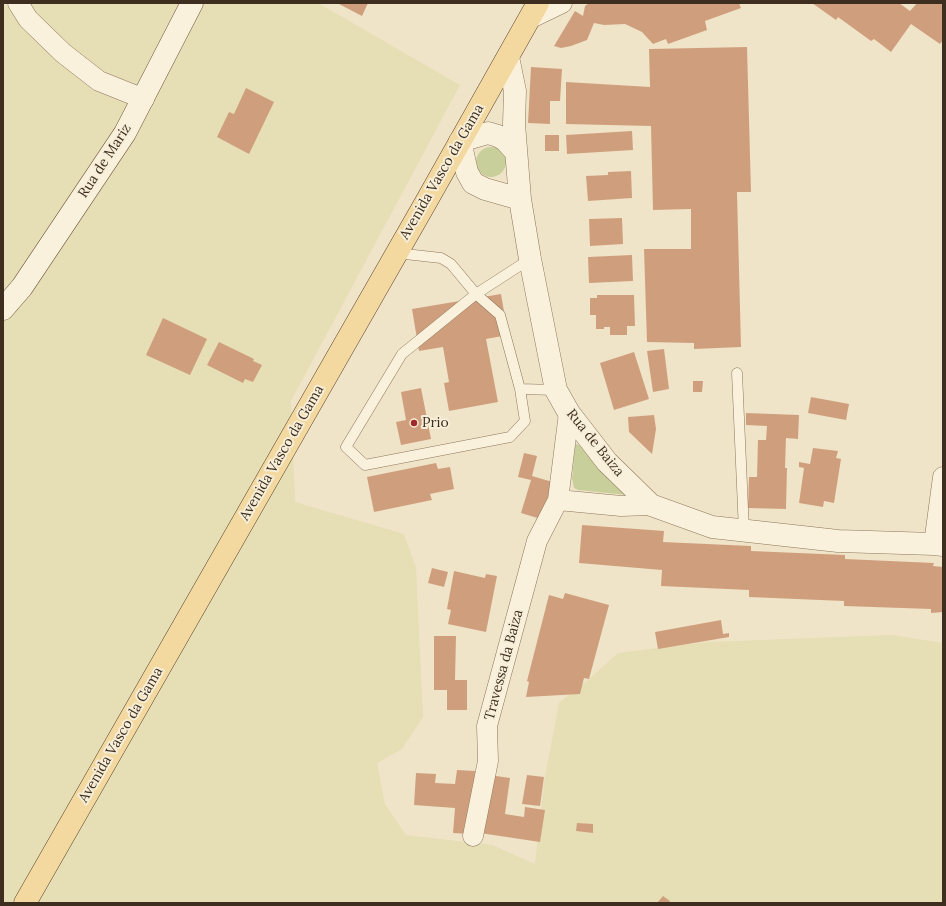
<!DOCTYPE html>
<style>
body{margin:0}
#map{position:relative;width:946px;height:906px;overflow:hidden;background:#f0e4c8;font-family:Lora,serif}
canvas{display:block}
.frame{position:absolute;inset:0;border:4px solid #3d2e20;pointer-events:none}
</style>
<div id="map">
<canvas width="946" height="906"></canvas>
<div class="frame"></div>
</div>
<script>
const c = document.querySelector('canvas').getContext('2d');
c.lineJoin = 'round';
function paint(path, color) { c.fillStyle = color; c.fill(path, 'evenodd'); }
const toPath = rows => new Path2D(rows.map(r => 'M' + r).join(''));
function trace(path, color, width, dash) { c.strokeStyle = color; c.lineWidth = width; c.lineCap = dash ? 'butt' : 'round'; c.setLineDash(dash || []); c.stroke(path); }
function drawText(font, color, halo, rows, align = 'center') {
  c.font = font + ' Lora,serif'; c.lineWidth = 4; c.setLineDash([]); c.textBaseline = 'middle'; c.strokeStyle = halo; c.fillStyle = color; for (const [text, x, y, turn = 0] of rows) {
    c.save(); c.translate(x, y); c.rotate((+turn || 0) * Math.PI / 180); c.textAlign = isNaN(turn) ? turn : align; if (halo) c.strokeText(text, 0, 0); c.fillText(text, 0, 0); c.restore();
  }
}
const farmland = toPath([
 [13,3,318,3,460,85,291,401,295,502,404,534,416,568,423,717,402,749,377,763,385,804,406,835,492,845,535,864,544,782,559,703,589,679,618,653,707,642,892,635,943,643,943,903,3,903,3,7]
]);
const green = toPath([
 '476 162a15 15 0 1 1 30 0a15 15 0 1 1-30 0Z',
 [576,444,579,445,599,469,627,495,578,490,574,488,572,479,575,447]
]);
const building = toPath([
 [337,3,368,3,362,16],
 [589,3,739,3,741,8,705,21,707,30,668,44,666,39,653,44,642,32,625,24,604,25,594,23,587,40,571,46,561,48,554,46,575,11,583,16,585,6],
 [812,3,899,3,910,11,917,3,943,3,943,40,940,44,911,24,891,52,874,39,871,41,838,17,836,20],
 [747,47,751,192,737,192,741,347,694,349,694,343,647,342,644,249,691,249,691,209,653,210,651,126,566,124,566,82,650,87,649,49],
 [531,67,562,69,560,101,550,101,550,124,528,123],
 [246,88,274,102,249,154,217,137,229,112,234,114],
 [632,131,633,150,567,154,566,135],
 [545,135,559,135,559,151,545,151],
 [631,171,632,198,588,201,586,176,608,175,608,172],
 [622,218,623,244,590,246,589,219],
 [632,255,633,281,589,283,588,257],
 [501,294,508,335,486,339,498,402,449,411,444,383,449,382,443,347,419,351,412,309],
 [597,295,634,295,635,326,627,326,627,335,610,335,610,327,604,327,604,329,596,329,596,315,590,315,590,298,597,298],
 [163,318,207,339,190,375,146,355],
 [219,342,254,359,253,361,262,365,253,382,245,379,243,383,207,365],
 [664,349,669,389,653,392,647,351],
 [634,352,649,399,614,410,600,363],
 [693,381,703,381,702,392,693,392],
 [421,388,431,439,401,445,396,422,406,420,401,392],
 [811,397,849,404,846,420,808,413],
 [746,413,799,415,798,439,786,438,785,468,787,468,786,509,748,508,749,477,757,477,758,440,766,440,767,426,746,425],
 [654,415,656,429,652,454,629,432,628,417],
 [813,448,838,451,836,458,841,459,834,503,824,501,823,507,799,503,804,468,799,467,799,462,810,464],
 [524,453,537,456,532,476,556,483,544,520,521,513,531,480,518,477],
 [436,463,438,469,450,467,454,489,430,494,432,500,374,512,367,477],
 [582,525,664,531,663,542,751,546,751,551,845,555,845,559,934,563,933,566,943,567,943,612,931,613,931,609,844,606,844,601,749,597,749,590,661,586,662,570,579,563],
 [432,568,448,572,444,587,428,583],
 [454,571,485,578,486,574,497,576,486,632,448,624,451,610,447,609],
 [565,593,609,605,589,679,584,678,580,694,526,697,529,682,527,681,549,595,563,599],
 [721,620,723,634,729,633,729,637,658,649,655,632],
 [434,636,456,636,455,680,467,680,467,710,447,710,447,690,434,690],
 [457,770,475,771,471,834,453,833,455,808,414,805,416,773,436,774,435,783,455,784],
 [489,775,510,778,505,814,524,817,525,807,545,810,540,842,480,833],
 [527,775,544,777,540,806,522,804],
 [577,823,593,824,593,833,576,831],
 [663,896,670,901,669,903,657,903]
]);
const service = toPath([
 [396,253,441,258,451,264,476,294,500,315,520,389,556,390],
 [737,373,744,531],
 [520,389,525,421,510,437,365,465,346,447,402,354,476,294,530,259]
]);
const minor = toPath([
 [18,3,28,19,63,53,99,81,144,99],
 [529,19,562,3],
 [558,500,621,506,651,505],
 [934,544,943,477],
 [473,836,488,761,487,726,537,541,558,500,569,413]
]);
const tertiary = toPath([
 [508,57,515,91,514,124,520,199,530,259,556,390,569,413,607,462,651,505,712,527,838,541,934,544,943,545],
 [516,152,505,140,498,136,488,133,460,141,467,172,473,183,485,189,520,199]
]);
const secondary = toPath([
 [3,309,22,287,125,133,192,3]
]);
const primary = toPath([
 [25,903,426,202,538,3]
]);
const markers = [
 [414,423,4,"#9e2a2b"]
];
const streetNames = [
 ["Rua de Mariz",105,161,-57],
 ["Avenida Vasco da Gama",442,172,-60],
 ["Rua de Baiza",595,443,51],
 ["Avenida Vasco da Gama",282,453,-60],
 ["Travessa da Baiza",504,665,-75],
 ["Avenida Vasco da Gama",121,735,-60]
];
const poiNames = [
 ["Prio",422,423]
];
paint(farmland, '#e6deb5');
paint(green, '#c9cf9b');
paint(building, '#cf9f7d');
trace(service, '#8d765c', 11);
trace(minor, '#8d765c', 21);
trace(tertiary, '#8d765c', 23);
trace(secondary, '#6f573f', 23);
trace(primary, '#5b4430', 23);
trace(service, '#faf1dc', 10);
trace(minor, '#faf1dc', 20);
trace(tertiary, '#faf1dc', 22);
trace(secondary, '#faf1dc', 22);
trace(primary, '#f3d9a0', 22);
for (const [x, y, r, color] of markers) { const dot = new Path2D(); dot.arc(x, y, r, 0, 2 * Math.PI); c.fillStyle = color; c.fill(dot); trace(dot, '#f7eed8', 1.5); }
drawText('14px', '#3d2e20', '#f7eed8', streetNames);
drawText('14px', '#3d2e20', '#f7eed8', poiNames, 'left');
</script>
